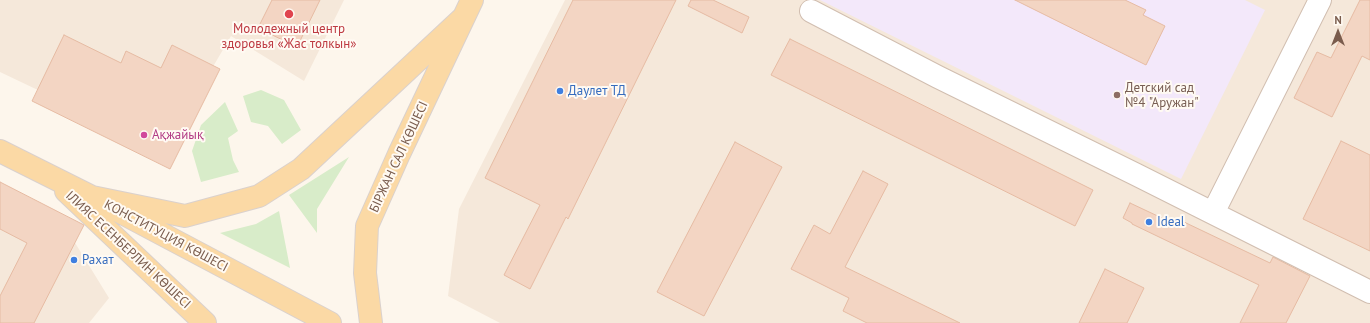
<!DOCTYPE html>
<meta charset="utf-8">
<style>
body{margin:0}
#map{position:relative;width:1370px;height:323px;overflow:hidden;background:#fdf6ec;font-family:"PT Sans",sans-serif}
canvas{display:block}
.north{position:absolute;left:1318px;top:12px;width:40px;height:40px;-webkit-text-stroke:3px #fffaf3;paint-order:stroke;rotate:0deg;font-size:11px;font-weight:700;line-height:16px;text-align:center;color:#7a5c4d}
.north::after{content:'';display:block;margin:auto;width:14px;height:18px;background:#7a5c4d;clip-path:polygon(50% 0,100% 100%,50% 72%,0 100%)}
</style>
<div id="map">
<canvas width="1370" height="323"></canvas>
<div class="north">N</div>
</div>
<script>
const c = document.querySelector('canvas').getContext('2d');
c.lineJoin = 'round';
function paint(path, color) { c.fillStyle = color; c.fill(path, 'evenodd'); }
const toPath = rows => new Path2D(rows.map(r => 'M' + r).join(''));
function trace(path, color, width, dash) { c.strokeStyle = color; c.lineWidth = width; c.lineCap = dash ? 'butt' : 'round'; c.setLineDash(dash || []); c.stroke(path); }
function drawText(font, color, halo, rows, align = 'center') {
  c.font = font + ' "PT Sans",sans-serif'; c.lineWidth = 4; c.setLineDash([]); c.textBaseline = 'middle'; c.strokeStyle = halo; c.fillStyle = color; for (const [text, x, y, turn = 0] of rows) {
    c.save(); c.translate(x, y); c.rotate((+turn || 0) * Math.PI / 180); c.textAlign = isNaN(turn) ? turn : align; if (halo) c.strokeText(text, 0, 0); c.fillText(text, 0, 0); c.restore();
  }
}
const residential = toPath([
 [0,0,344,0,304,81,231,36,164,150,0,72],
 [565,0,1370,0,1370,323,500,323,448,296,459,209],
 [0,187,61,220,109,298,89,323,0,323]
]);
const education = toPath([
 [820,0,1245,0,1265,10,1181,179]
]);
const green = toPath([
 [261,90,284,100,301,130,282,144,268,126,251,122,243,96],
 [225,102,238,131,228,138,233,160,239,172,201,182,192,151,201,125],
 [349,157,317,209,317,233,289,195],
 [279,211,290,268,220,233,256,224]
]);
const building = toPath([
 [272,0,320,0,297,47,258,28,272,0],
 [573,0,676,0,568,219,566,217,530,289,504,275,540,205,485,178,573,0],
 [691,0,713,0,749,17,742,33,688,6,691,0],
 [1015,0,1125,0,1146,10,1143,15,1165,26,1146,65,1015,0],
 [1360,0,1370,0,1370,60,1362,56,1332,117,1294,98,1317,52,1331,58,1360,0],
 [64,35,121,63,126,51,161,68,172,45,220,69,170,169,32,101,64,35],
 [790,39,1093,190,1075,226,771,75,790,39],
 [1341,141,1370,155,1370,251,1303,219,1341,141],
 [735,142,782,167,704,316,657,292,735,142],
 [863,171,888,184,845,267,960,323,867,323,843,311,849,298,791,269,814,225,830,234,863,171],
 [0,182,84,225,34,323,0,323,0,296,27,243,0,229,0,182],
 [1130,203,1181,227,1184,222,1270,263,1273,257,1310,276,1286,323,1240,323,1259,285,1132,224,1132,223,1123,218,1130,203],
 [1105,269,1144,288,1127,323,1079,323,1105,269]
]);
const minor = toPath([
 [811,11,938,77,1135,174,1370,292],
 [1213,213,1320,0]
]);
const major = toPath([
 [0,151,92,197,330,323],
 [66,191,205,323],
 [92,197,185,216,259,196,301,169,464,17],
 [371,323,365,273,367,226,399,154,472,0]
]);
const markers = [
 [289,14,5,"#e0444e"],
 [560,91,4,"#3f7fe0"],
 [1117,95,4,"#8d6e63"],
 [144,135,4,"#d1479c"],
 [1149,222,4,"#3f7fe0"],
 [74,260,4,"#3f7fe0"]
];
const healthNames = [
 ["Молодежный центр",289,29],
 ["здоровья «Жас толкын»",289,44]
];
const educationNames = [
 ["Детский сад",1125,88],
 ["№4 \"Аружан\"",1125,103]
];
const shopNames = [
 ["Даулет ТД",568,91],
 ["Ideal",1157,222],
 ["Рахат",82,260]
];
const hotelNames = [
 ["Ақжайық",152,135]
];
const streetNames = [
 ["БІРЖАН САЛ КӨШЕСІ",399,157,-65],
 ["КОНСТИТУЦИЯ КӨШЕСІ",166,236,28],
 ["ІЛИЯС ЕСЕНБЕРЛИН КӨШЕСІ",128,250,43]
];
paint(residential, '#f5e8da');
paint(education, '#f3e8fa');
paint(green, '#d8ecc9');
paint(building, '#f3d5c3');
trace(building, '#e6bba3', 1);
trace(minor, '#d1beb0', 24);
trace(major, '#dad1cd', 24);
trace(minor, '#fff', 22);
trace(major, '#fbd9a5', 22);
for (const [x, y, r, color] of markers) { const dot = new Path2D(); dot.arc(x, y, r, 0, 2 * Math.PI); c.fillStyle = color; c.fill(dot); trace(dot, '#fffaf3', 1.5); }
drawText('13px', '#be3a42', '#fffaf3', healthNames);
drawText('13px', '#785e54', '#fffaf3', educationNames, 'left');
drawText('13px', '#366cbe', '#fffaf3', shopNames, 'left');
drawText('13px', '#b23c85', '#fffaf3', hotelNames, 'left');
drawText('13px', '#7a5c4d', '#fffaf3', streetNames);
</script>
